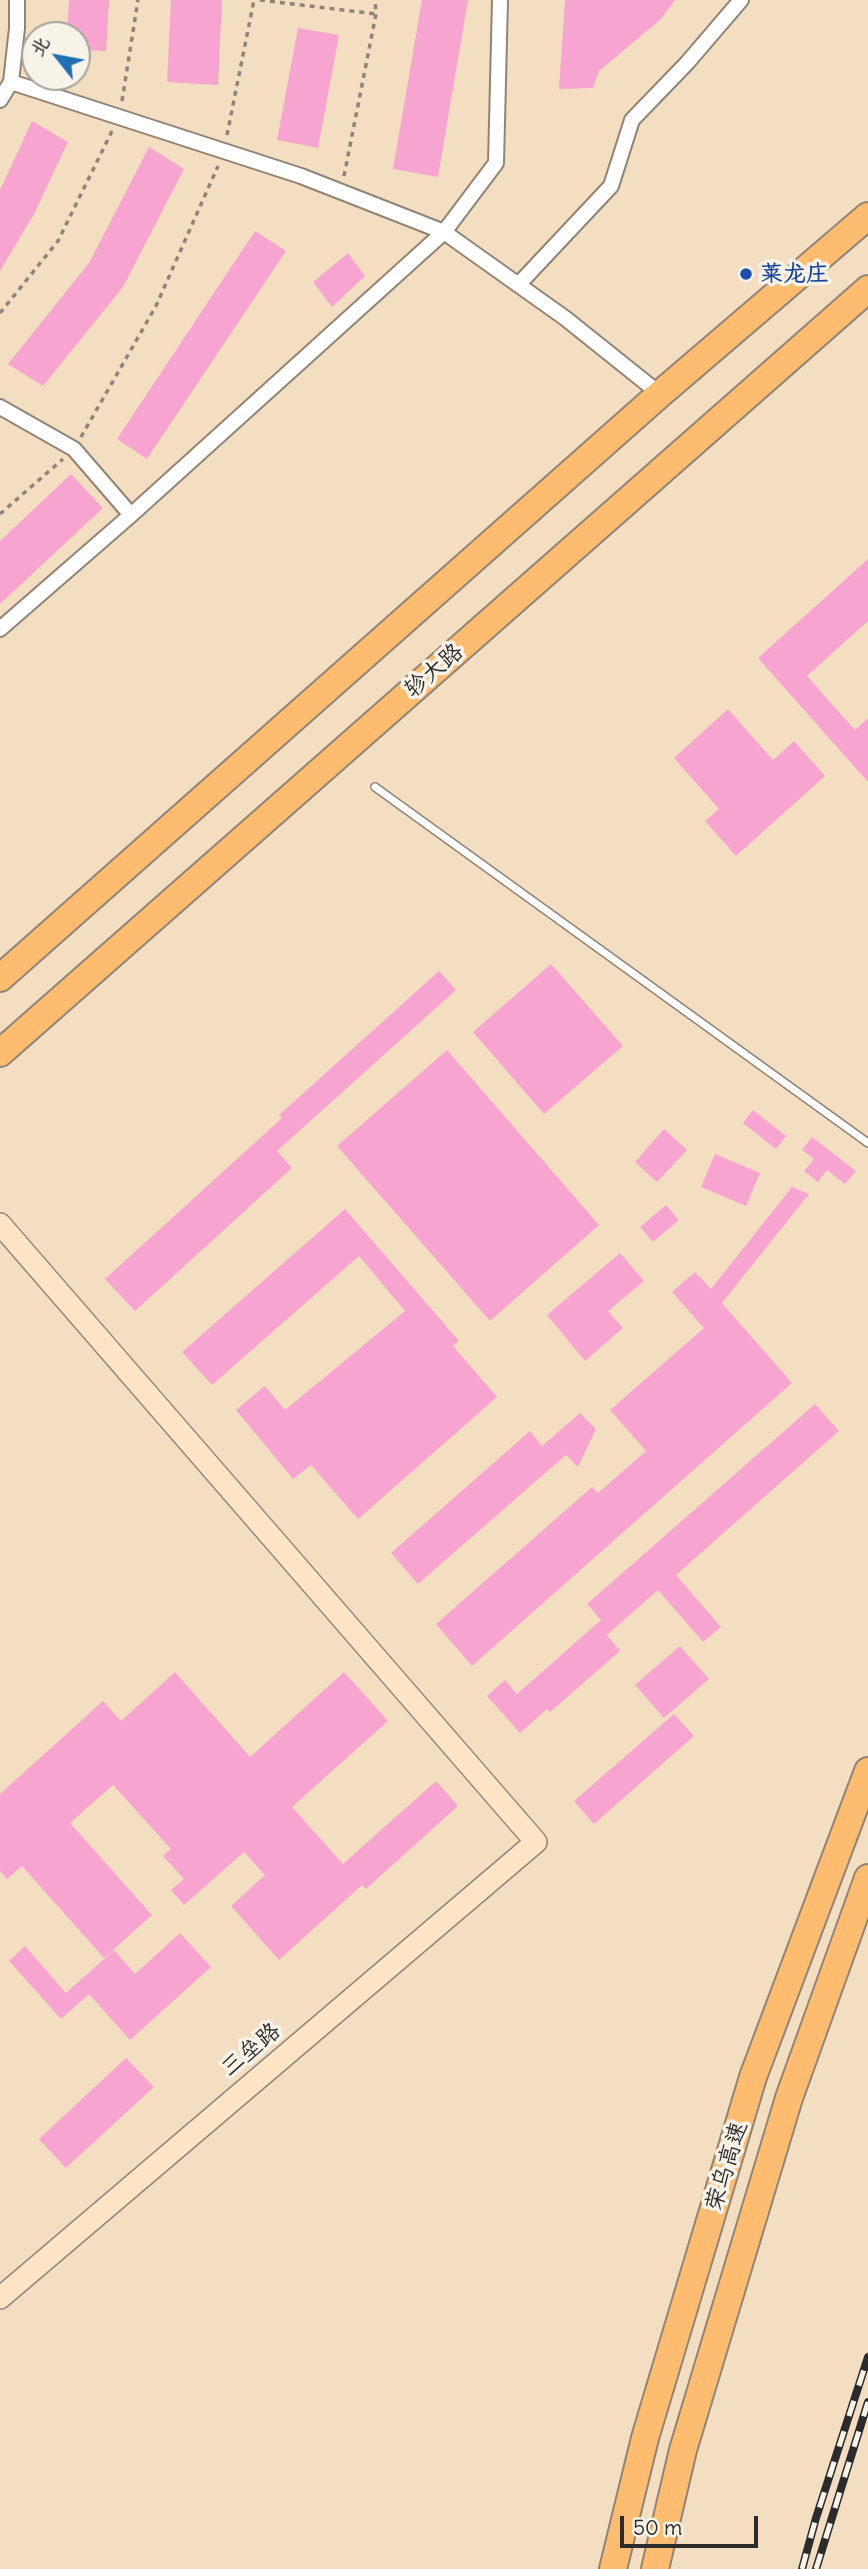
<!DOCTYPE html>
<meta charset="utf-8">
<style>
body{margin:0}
#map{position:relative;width:868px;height:2569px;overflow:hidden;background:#f4dec2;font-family:Delius,"LXGW WenKai TC",sans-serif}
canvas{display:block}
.north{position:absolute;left:21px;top:21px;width:70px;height:70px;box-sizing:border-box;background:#f7f3e8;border:2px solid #a5a39c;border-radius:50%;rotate:301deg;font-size:19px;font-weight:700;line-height:28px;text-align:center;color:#2b2b2b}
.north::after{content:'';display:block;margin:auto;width:24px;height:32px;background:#1f6fb2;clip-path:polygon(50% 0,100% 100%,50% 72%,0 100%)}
.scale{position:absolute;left:620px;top:2516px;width:138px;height:32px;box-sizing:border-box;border:4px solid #2b2b2b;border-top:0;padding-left:9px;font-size:21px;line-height:24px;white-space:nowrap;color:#2b2b2b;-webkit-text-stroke:5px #f7f3e8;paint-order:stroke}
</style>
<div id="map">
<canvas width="868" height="2569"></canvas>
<div class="north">北</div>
<div class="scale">50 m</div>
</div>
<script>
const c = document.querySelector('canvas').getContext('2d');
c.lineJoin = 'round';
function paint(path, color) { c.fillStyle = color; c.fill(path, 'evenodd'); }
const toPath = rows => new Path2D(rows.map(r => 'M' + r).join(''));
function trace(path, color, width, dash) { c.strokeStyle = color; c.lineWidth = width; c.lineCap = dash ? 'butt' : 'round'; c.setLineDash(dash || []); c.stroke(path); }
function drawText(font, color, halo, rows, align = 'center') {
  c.font = font + ' Delius,"LXGW WenKai TC",sans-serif'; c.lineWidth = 7; c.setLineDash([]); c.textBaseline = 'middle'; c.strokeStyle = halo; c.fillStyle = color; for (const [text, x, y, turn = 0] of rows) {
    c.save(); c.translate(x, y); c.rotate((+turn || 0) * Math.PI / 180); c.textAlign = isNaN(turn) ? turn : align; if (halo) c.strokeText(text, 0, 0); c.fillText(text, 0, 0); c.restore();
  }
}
const building = toPath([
 [69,0,109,0,106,51,77,50,77,35,67,35],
 [171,0,222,0,218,85,167,82],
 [422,0,468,0,438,177,393,169],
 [565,0,675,0,660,20,599,71,593,88,559,89],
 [298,28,339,35,318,148,277,140],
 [32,121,68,142,34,214,0,271,0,190],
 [149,147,184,169,123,287,43,386,8,364,89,263],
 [255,231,286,251,147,459,117,439],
 [348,253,365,276,332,307,313,282],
 [71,474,103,508,0,604,0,541],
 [868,559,868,621,807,676,855,730,868,718,868,782,758,658],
 [728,709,773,760,794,741,825,776,736,856,705,821,719,809,674,758],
 [551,964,623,1046,544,1114,473,1032],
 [439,971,456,990,277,1151,292,1168,135,1311,105,1279,282,1118,279,1115],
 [447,1050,599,1225,490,1321,337,1146],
 [753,1110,786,1136,776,1149,743,1123],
 [664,1129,687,1150,657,1182,635,1162],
 [812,1137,856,1171,845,1184,827,1170,818,1182,804,1171,814,1159,802,1150],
 [715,1154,760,1173,746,1206,701,1187],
 [792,1187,809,1194,722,1303,792,1383,472,1666,436,1624,592,1487,598,1493,646,1451,610,1410,704,1328,672,1292,695,1272,711,1289],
 [666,1205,679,1220,653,1242,640,1227],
 [345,1209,459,1341,453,1346,497,1397,358,1519,311,1465,293,1479,236,1410,265,1386,285,1410,405,1311,359,1256,212,1385,182,1352],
 [620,1253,644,1281,608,1311,623,1328,585,1361,547,1315],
 [815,1404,839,1431,676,1575,721,1627,703,1642,658,1590,607,1635,620,1651,550,1712,547,1709,520,1733,487,1696,505,1680,517,1694,601,1620,587,1604],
 [580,1413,596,1429,578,1467,566,1455,418,1584,391,1553,530,1431,542,1446],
 [680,1646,709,1679,664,1718,635,1685],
 [175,1672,250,1757,344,1672,388,1721,292,1807,343,1864,436,1781,458,1806,366,1889,362,1885,279,1960,231,1906,265,1875,244,1852,184,1905,171,1890,184,1879,163,1856,171,1849,113,1785,70,1823,152,1915,104,1958,22,1866,7,1879,0,1871,0,1794,103,1701,121,1721],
 [674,1714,694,1736,594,1824,574,1801],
 [180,1933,211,1967,130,2040,89,1994,61,2019,9,1961,25,1946,66,1993,114,1950,135,1974],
 [126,2058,154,2087,66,2168,39,2139]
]);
const path = toPath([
 [260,0,376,14],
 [122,101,138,0],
 [227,135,254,0],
 [344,176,376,14,375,0],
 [0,313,58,241,112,131],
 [81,437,156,306,218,166],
 [0,514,63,459]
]);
const lane = toPath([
 [375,787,868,1143]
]);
const street = toPath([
 [17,0,17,28,11,82,301,176,444,232,565,318,660,394],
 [0,100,11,82],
 [518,285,611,186,632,120,687,63,741,0],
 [0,407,74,449,131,515],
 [0,629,131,515,444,232,496,163,500,0]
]);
const secondary = toPath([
 [0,1224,536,1842,0,2298]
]);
const highway = toPath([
 [0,978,660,394,868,216],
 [0,1053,868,289],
 [613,2569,645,2438,753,2077,868,1771],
 [655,2569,683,2450,789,2098,868,1878]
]);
const rail = toPath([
 [802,2569,816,2518,868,2357],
 [816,2569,868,2402]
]);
const markers = [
 [746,274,7,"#1a4fb4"]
];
const transitNames = [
 ["莱龙庄",760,274]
];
const streetNames = [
 ["轸大路",434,671,-41],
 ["三垒路",251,2050,-40],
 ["荣乌高速",727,2166,-73]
];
paint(building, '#f7a5d0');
trace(lane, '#908476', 10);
trace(street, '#908476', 18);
trace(secondary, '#908476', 24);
trace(highway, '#908476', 30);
trace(path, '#908476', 3.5, [5, 5]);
trace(lane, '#fff', 7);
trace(street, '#fff', 14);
trace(secondary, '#ffe4c6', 21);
trace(highway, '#febc70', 26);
trace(rail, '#2b2b2b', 8);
trace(rail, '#f7f3e8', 5, [16]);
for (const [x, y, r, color] of markers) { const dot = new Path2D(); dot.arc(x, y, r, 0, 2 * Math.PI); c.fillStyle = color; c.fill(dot); trace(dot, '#f7f3e8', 2.5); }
drawText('bold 23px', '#164399', '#f7f3e8', transitNames, 'left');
drawText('23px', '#2b2b2b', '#f7f3e8', streetNames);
</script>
